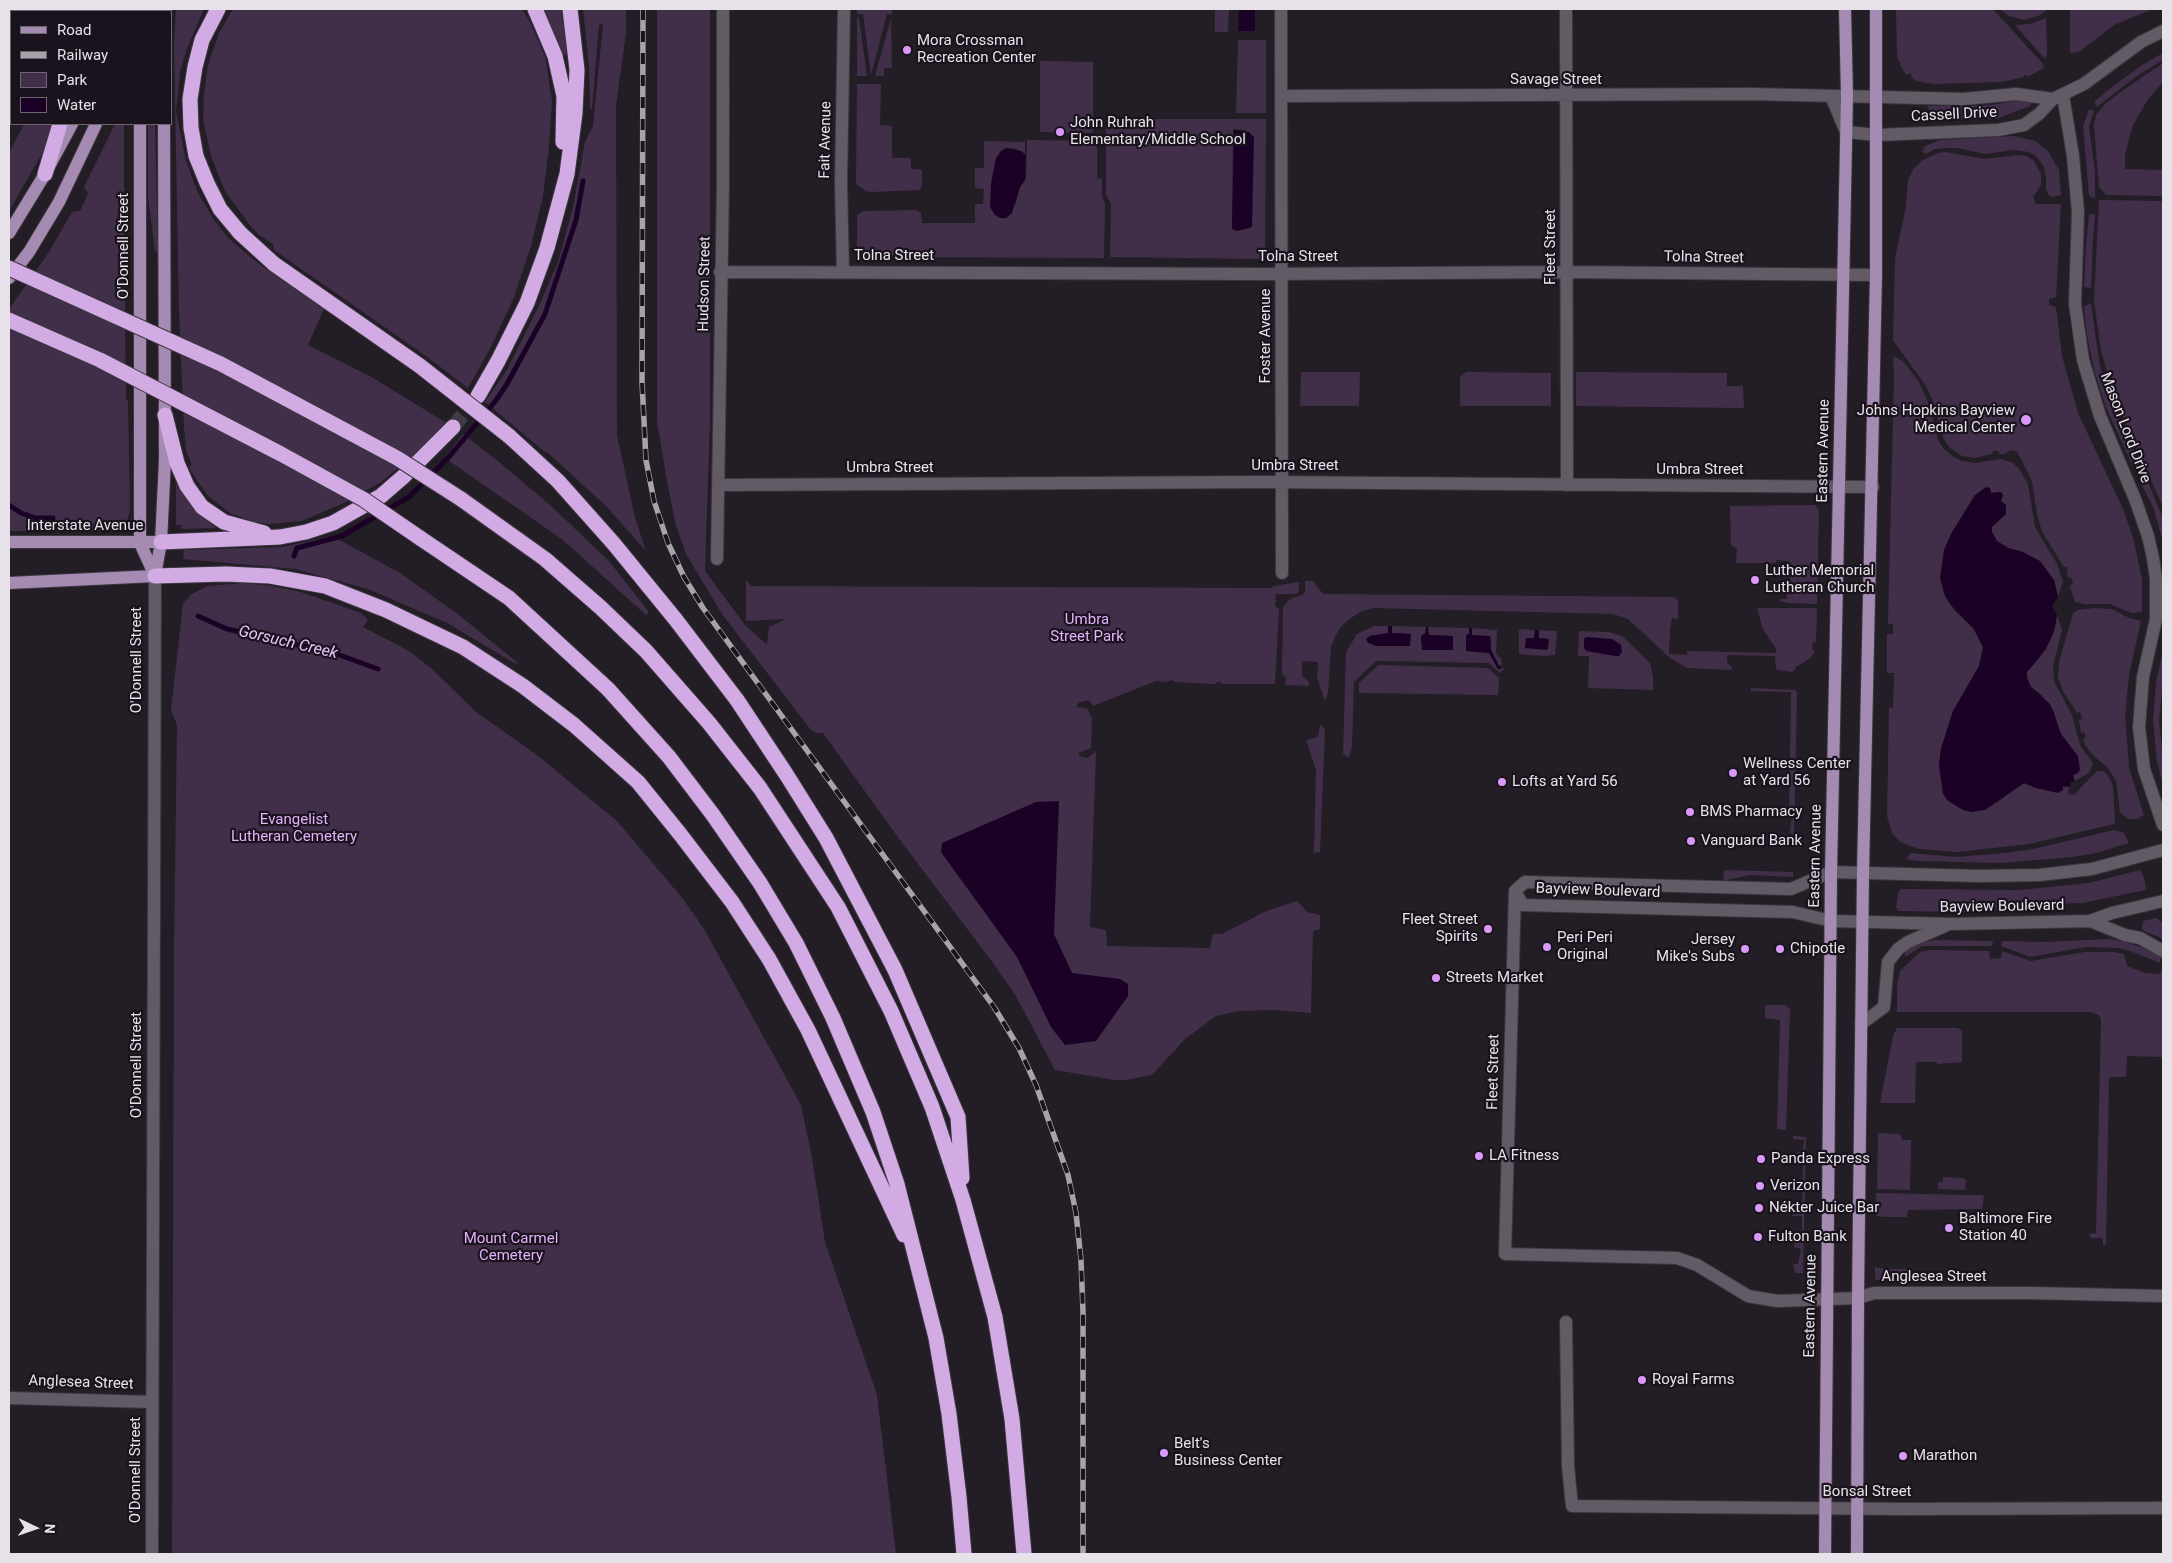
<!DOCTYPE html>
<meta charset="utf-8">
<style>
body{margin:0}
#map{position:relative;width:2172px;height:1563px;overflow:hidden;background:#231d26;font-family:Roboto,sans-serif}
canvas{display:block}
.frame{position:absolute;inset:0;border:10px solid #e7e2e9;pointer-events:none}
.legend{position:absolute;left:10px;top:10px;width:162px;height:115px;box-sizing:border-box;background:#1a131d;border:1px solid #6c666f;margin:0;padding:6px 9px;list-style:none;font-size:15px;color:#e7e2e9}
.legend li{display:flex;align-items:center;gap:10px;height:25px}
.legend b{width:25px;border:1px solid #6c666f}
.north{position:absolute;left:10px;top:1503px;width:50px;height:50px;-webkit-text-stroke:4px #1a131d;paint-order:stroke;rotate:93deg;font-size:14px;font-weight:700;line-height:20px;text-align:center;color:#e7e2e9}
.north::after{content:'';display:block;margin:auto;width:18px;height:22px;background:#e7e2e9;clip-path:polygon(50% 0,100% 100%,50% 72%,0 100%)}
</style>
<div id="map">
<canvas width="2172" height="1563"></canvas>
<div class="frame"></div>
<ul class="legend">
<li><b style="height:6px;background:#a58bb2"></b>Road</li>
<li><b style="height:6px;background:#a8a3ab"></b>Railway</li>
<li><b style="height:14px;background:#412f49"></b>Park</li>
<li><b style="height:14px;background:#1c0127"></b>Water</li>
</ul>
<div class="north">N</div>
</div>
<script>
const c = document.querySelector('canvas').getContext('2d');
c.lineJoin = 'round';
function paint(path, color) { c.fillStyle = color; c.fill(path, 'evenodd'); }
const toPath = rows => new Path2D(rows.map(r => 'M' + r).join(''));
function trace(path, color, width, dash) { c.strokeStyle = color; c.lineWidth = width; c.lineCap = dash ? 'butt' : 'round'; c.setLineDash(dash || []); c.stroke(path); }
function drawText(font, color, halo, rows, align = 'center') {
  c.font = font + ' Roboto,sans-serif'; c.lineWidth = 4.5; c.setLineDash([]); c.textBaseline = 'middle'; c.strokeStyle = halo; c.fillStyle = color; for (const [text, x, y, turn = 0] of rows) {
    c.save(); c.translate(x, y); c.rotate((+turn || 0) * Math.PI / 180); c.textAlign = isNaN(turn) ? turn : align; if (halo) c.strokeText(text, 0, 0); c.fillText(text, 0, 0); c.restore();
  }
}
const green = toPath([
 [176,9,204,9,186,51,180,72,176,111,186,161,198,193,214,220,228,238,259,264,324,309,308,345,373,378,445,422,425,446,381,482,346,502,302,521,269,524,254,522,230,513,208,496,188,467,192,465,186,451,184,427,179,312,174,45],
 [233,9,522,9,530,22,545,56,552,101,549,147,543,196,531,246,514,297,492,345,468,388,426,356,274,250,273,244,259,235,248,223,225,191,211,156,203,119,204,93,208,65,219,33],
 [544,9,561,9,568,54,562,55],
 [583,9,626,9,626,34,616,105,617,435,635,518,646,551,607,507,546,451,545,452,485,402,508,368,539,306,558,262,573,207,585,142,593,126,603,24,599,25,592,109,590,109,589,67],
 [657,9,710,9,710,419,705,571,745,625,767,645,769,627,786,619,746,621,746,580,751,586,1271,588,1273,586,1299,582,1299,590,1297,594,1276,594,1275,606,1279,609,1275,684,1222,684,1219,681,1215,684,1175,682,1172,680,1166,682,1156,681,1093,706,1089,700,1084,701,1078,703,1076,707,1087,708,1092,719,1091,748,1079,753,1079,756,1087,758,1096,751,1090,927,1106,930,1107,946,1210,948,1213,934,1222,934,1266,911,1297,901,1307,912,1320,915,1320,929,1313,931,1311,1013,1274,1010,1239,1011,1216,1016,1185,1039,1152,1075,1125,1080,1114,1080,1055,1070,1016,996,993,963,900,840,823,733,817,733,811,730,722,614,686,554,675,522,668,486,657,422],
 [857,9,892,9,892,15,887,14,871,75,863,14,857,14],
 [1215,9,1229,9,1228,32,1215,32],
 [1896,9,1993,9,2043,64,2044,68,2029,76,2024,75,2024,77,2002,82,1933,84,1916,81,1911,77,1912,75,1910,73,1907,75,1904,72,1897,57],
 [1999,9,2047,9,2047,10,2038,16,2024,20,2009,16],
 [2070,9,2153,9,2114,25,2079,52,2070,53],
 [857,17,859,18,867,76,857,76],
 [891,18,892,68,884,68,884,76,875,76],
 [2046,18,2047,56,2044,58,2015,25,2030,24],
 [1238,40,1266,40,1266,113,1236,113],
 [2163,53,2163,60,2135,77,2097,107,2094,102,2108,90,2142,65],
 [1040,61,1093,62,1093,133,1040,132],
 [2163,63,2163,82,2148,99,2133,125,2125,154,2125,169,2163,170,2163,196,2106,195,2099,187,2094,125,2096,115,2105,104,2122,91],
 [857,84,881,84,880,125,892,126,892,158,911,158,911,169,922,170,922,185,920,190,870,192,866,191,856,184],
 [2029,99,2032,102,2030,106,1996,119,1927,120,1931,116,1936,116,1938,113,1930,111,1927,106,1990,105],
 [2089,109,2094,111,2089,127,2095,172,2095,198,2089,196,2083,126],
 [1106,119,1266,119,1265,257,1261,259,1110,257,1111,204,1106,195],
 [1233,129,1245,130,1249,228,1237,231,1232,229],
 [24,124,55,124,43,152,9,211,9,153],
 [115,124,124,124,124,194,119,202,118,220,124,227,126,400,128,401,130,509,128,518,124,524,112,531,9,531,9,309,49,252,72,212,80,211,88,194,84,187],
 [148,124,155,124,158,252,155,251,148,197],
 [2014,136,2035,141,2048,151,2059,170,2061,195,2051,197,2048,194,2046,190,2046,178,2044,167,2036,156,2029,152,2014,150,1985,154,1957,148,1945,148,1935,149,1926,154,1922,152,1925,146,1940,140],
 [1027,140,1097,141,1097,178,1102,179,1102,196,1105,204,1104,258,862,257,857,254,857,215,864,211,917,210,921,213,922,223,975,223,975,204,983,204,984,189,975,188,975,168,984,168,984,141,1025,142,1025,154,1014,148,1006,148,992,175,1015,205,1020,187,1026,179],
 [1946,152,1984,159,2018,155,2026,156,2034,161,2041,174,2041,185,2033,197,2036,204,2061,204,2056,297,2049,299,2049,305,2056,307,2062,356,2078,413,2123,509,2133,537,2142,579,2142,612,2132,613,2110,604,2084,604,2075,602,2070,586,2073,583,2071,577,2069,578,2066,572,2068,571,2067,566,2064,567,2042,532,2037,514,2032,481,2017,451,2011,450,2005,454,1999,454,1999,451,1993,451,1992,454,1975,458,1962,456,1950,448,1943,438,1935,406,1926,386,1893,340,1895,259,1906,206,1908,180,1914,168,1923,160,1938,153],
 [2099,200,2163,201,2163,507,2116,403,2101,351,2094,300],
 [2095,214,2093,241,2091,288,2084,287,2086,246,2089,215],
 [2091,304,2100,367,2112,405,2139,464,2133,466,2107,410,2095,373,2087,335,2084,306],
 [1893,356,1903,361,1919,382,1929,404,1938,440,1944,449,1954,457,1962,461,1975,463,2001,459,2013,463,2020,470,2028,484,2035,527,2057,564,2063,581,2058,597,2054,580,2023,552,2008,548,1997,541,1992,532,1992,527,1996,522,2002,518,2005,504,2001,501,2003,495,2001,492,1975,495,1951,534,1940,578,1945,596,1954,610,1973,628,1981,639,1984,653,1979,666,1953,711,1941,749,1939,766,1996,803,2016,788,2024,783,2036,788,2069,787,2068,794,2074,795,2094,774,2097,771,2103,771,2109,777,2113,786,2115,821,2114,824,2029,844,1957,852,1919,849,1900,842,1892,833,1887,816,1889,708,1893,708,1894,673,1887,673,1887,634,1893,634,1893,624,1888,624,1894,376],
 [1301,372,1360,372,1359,406,1300,406],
 [1466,372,1551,373,1551,406,1460,406,1460,377],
 [1576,372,1727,373,1727,386,1743,386,1744,408,1576,406],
 [463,434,499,462,550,505,609,561,649,612,646,615,563,540,445,458],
 [2147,480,2163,518,2163,541,2153,507,2141,483],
 [176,484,188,500,216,528,182,529,182,525,176,525],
 [1815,505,1819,510,1817,604,1788,603,1780,601,1780,599,1787,599,1787,593,1790,593,1790,567,1788,567,1788,561,1776,560,1776,563,1736,563,1737,548,1731,546,1730,506],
 [332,536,400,573,459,615,518,663,516,664,447,623,368,589,295,569,183,559,184,550,283,547],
 [1305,581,1313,581,1323,594,1673,597,1678,600,1678,619,1672,618,1670,629,1669,654,1687,655,1687,651,1776,653,1776,649,1763,629,1757,608,1817,608,1816,642,1813,642,1812,650,1815,651,1811,658,1796,667,1793,672,1776,670,1775,656,1727,655,1727,662,1733,669,1731,670,1687,668,1670,658,1628,619,1613,614,1373,608,1360,612,1348,620,1340,628,1335,637,1331,647,1328,693,1325,701,1317,677,1318,662,1302,661,1302,676,1309,682,1309,686,1285,685,1286,677,1282,674,1283,607,1290,599,1302,595,1305,592],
 [243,583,272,586,301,592,361,613,368,620,363,627,409,651,432,669,476,712,537,755,617,821,683,899,704,929,801,1105,812,1158,825,1242,877,1395,896,1554,172,1554,174,950,177,725,171,710,183,603,192,594,207,586],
 [2095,608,2112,609,2129,618,2141,621,2129,675,2125,715,2129,768,2144,815,2137,819,2128,819,2120,812,2116,781,2108,768,2092,754,2085,745,2083,739,2086,737,2084,732,2081,733,2079,720,2082,719,2080,712,2077,713,2063,691,2058,678,2059,662,2073,613,2078,610],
 [2057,615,2062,630,2053,666,2054,681,2072,715,2080,745,2093,763,2089,773,2075,781,2072,775,2078,773,2078,757,2063,739,2042,695,2031,687,2027,678,2027,672,2040,657,2052,637],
 [1374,626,1388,626,1389,633,1369,636,1376,646,1409,646,1410,634,1392,633,1392,626,1426,627,1425,634,1422,635,1421,638,1452,636,1428,635,1428,627,1469,628,1469,634,1466,635,1466,651,1489,653,1498,669,1505,668,1500,673,1489,663,1376,661,1354,682,1352,746,1349,758,1343,754,1346,652,1357,634],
 [1472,628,1497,630,1496,653,1498,657,1501,657,1502,664,1499,666,1491,650,1491,638,1472,635],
 [1522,629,1536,631,1534,638,1526,638,1525,648,1548,649,1549,639,1538,638,1539,630,1557,631,1555,655,1544,656,1519,654,1519,630],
 [1579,631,1609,632,1622,636,1650,663,1653,677,1653,690,1588,688,1589,656,1578,656],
 [1612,639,1621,645,1609,655,1587,651,1584,648],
 [2163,651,2163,679,2159,721,2163,760,2163,785,2157,762,2153,718,2156,682],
 [1378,665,1488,668,1499,678,1498,695,1359,693,1359,683],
 [1751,688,1795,690,1797,692,1794,843,1792,843,1792,834,1790,833,1792,814,1789,814,1791,692,1751,691],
 [1320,724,1325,730,1320,852,1314,853,1316,770,1306,740,1318,737],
 [2114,830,2124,833,2129,843,2096,853,2073,857,2002,863,1916,861,1906,859,1911,853,1957,857,2004,853,2033,849],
 [1724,870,1793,872,1793,877,1749,875,1723,881],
 [2140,870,2144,877,2146,890,2082,903,2011,905,1971,912,1898,911,1896,907,1898,893,1901,889,2019,890,2089,883],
 [1602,891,1646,892,1646,899,1601,897],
 [2157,918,2163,924,2163,939,2142,930,2143,921],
 [2110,939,2126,942,2149,950,2161,957,2160,963,2130,951,2117,948,2086,947,2030,957,2001,946,2002,941,2044,942],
 [1935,940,1993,941,1992,946,1922,946,1905,957,1905,952,1910,948,1923,942],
 [1932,950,1989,951,1990,959,2001,958,2002,951,2031,961,2085,952,2113,952,2124,954,2127,966,2145,973,2159,974,2163,968,2163,1057,2127,1056,2126,1077,2109,1077,2106,1245,2103,1245,2103,1238,2091,1238,2089,1234,2096,1233,2101,1020,2099,1015,2090,1012,1897,1012,1897,985,1900,971,1920,952],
 [1765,1005,1786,1005,1790,1010,1786,1130,1777,1129,1780,1020,1765,1018],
 [1897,1028,1958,1028,1962,1031,1962,1062,1937,1064,1937,1062,1916,1062,1915,1103,1880,1103,1893,1036],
 [1878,1133,1900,1134,1902,1140,1911,1140,1910,1190,1877,1189],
 [1793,1136,1806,1137,1805,1186,1792,1186,1792,1181,1803,1180,1803,1164,1797,1163,1797,1152,1803,1152,1804,1140,1793,1139],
 [1943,1177,1963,1178,1966,1180,1965,1190,1938,1189,1938,1182,1943,1182],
 [1803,1190,1805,1190,1803,1273,1795,1273,1793,1264,1798,1264,1801,1249,1794,1247,1795,1232,1802,1231,1802,1216,1792,1216,1792,1205,1802,1205],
 [1876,1193,1970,1195,1984,1195,1982,1209,1908,1210,1907,1217,1886,1217,1876,1216],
 [1875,1267,1885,1269,1908,1269,1908,1281,1877,1280,1875,1279]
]);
const water = toPath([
 [1239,9,1255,9,1255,31,1238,31],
 [1234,130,1249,132,1254,137,1252,227,1237,231,1232,229],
 [1006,148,1021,151,1026,155,1025,180,1020,187,1012,213,1006,218,1000,218,995,215,990,207,991,184,996,158,1001,151],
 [1986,487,1990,488,1991,493,2001,492,2003,495,2001,501,2006,505,2006,514,1992,527,1992,532,1997,541,2008,548,2023,552,2040,561,2054,580,2058,597,2052,606,2057,615,2055,628,2046,649,2027,672,2027,678,2031,687,2049,703,2053,710,2061,734,2078,756,2080,769,2078,773,2073,775,2075,781,2071,782,2070,787,2063,786,2063,790,2058,793,2036,788,2024,783,1985,810,1971,812,1963,810,1948,801,1943,794,1939,766,1941,749,1953,711,1979,666,1983,647,1973,628,1950,604,1945,596,1940,578,1944,550,1951,534,1975,495],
 [1388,626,1392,626,1392,633,1411,634,1410,646,1376,646,1368,643,1366,639,1370,636,1388,633],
 [1426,627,1428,627,1429,635,1453,636,1453,650,1422,650,1421,638,1422,635,1425,634],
 [1469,628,1472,628,1472,635,1490,636,1491,650,1499,666,1502,668,1498,669,1489,653,1466,651,1466,635,1469,634],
 [1535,630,1539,630,1539,638,1549,639,1547,650,1525,648,1526,638,1534,638],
 [1586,637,1612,639,1621,645,1622,652,1619,656,1615,656,1587,651,1584,648,1584,639],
 [1059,801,1054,934,1072,973,1120,979,1128,984,1128,996,1096,1041,1065,1045,1051,1027,1017,957,941,852,942,843,1036,802]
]);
const stream = toPath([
 [9,505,21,513,36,518,53,518],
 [294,556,297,548,342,536,409,497,449,457,497,399,507,384,545,314,576,220,583,181],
 [198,616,227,629,334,653,378,669]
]);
const highwayTunnel = toPath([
 [453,427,477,397]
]);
const minor = toPath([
 [1281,9,1282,573],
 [1566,9,1567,485],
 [2063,95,2073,156,2078,212,2075,304,2083,360,2100,416,2135,499,2148,536,2153,558,2156,579,2156,619,2143,677,2139,727,2144,769,2163,825],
 [1282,96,1752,94,1964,99,2016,94,2053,99],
 [1831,96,1846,132,1877,135,1998,130,2024,125,2039,114,2053,99,2084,84,2141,42,2163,31],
 [720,272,1266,274,1567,272,1876,275],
 [843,272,841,183,844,9],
 [718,485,1264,482,1873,487],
 [717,559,723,184,723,9],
 [1515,891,1505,1254,1677,1258,1697,1265,1748,1296,1777,1301,1858,1298,1874,1293,2030,1293,2163,1296],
 [1515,891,1525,882,1791,889,1831,872,1979,876,2039,875,2092,869,2163,850],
 [1515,892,1523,905,1793,912,1831,921,1951,924,2090,921,2112,913,2163,901],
 [2090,921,2125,935,2140,938,2163,951],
 [1861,1024,1884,1007,1888,962,1898,949,1908,942,1945,926],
 [1566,1322,1568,1466,1572,1506,1905,1509,2163,1508],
 [9,1398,152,1402],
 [152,1554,155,576]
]);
const major = toPath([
 [164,9,164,11],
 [112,11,113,9],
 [148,11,149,9],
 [140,124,140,543,155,576],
 [9,233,45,174,72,124],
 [9,278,29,252,59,202,96,124],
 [9,542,161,542],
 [155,576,161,542,165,460,164,124],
 [9,583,155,576],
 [1825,1554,1831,872,1847,96,1845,9],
 [1857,1554,1858,1298,1863,873,1876,275,1876,9]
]);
const highway = toPath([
 [218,9,202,40,195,67,190,99,191,128,196,156,207,183,220,209,240,233,274,264],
 [535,9,555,56,564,96,563,142],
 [76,11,76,9],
 [45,174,60,124],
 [478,396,498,361,527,303,547,248,567,174,575,113,577,70,570,9],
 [165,415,177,463,187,486,202,507,224,522,264,533],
 [509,436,558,481,614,544,676,620,737,700,786,774,826,838,895,970,958,1117,962,1178],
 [461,499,545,559,600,607,646,651,709,723,760,788,838,907,891,1011,932,1107,963,1200,995,1317,1012,1419,1024,1554],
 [420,538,509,598,608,689,669,757,713,815,760,883,796,943,833,1018,873,1112,897,1184,936,1338,949,1414,959,1497,964,1554],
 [161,542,280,537,306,532,333,523,381,496,404,476,453,427],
 [155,576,226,574,270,576,325,586,386,610,463,647,523,686,574,725,638,782,680,834,732,902,769,959,808,1030,904,1235]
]);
const rail = toPath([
 [643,9,642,382,646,460,654,501,668,543,684,577,703,608,994,1007,1019,1048,1036,1085,1068,1175,1076,1213,1081,1260,1083,1312,1083,1554]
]);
const highwayBridge = toPath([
 [274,264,420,366,509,436],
 [9,268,221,364,397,458,461,499],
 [9,320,100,360,281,454,363,499,420,538]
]);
const markers = [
 [907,50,5,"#d99af7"],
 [1060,132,5,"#d99af7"],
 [2026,420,6,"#d99af7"],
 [1755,580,5,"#d99af7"],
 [1733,773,5,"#d99af7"],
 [1502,782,5,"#d99af7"],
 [1690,812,5,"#d99af7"],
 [1691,841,5,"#d99af7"],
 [1488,929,5,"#d99af7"],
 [1547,947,5,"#d99af7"],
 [1745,949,5,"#d99af7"],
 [1780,949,5,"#d99af7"],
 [1436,978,5,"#d99af7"],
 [1479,1156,5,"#d99af7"],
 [1761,1159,5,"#d99af7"],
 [1760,1186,5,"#d99af7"],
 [1759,1208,5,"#d99af7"],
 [1949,1228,5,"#d99af7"],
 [1758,1237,5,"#d99af7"],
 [1642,1380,5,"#d99af7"],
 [1164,1453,5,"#d99af7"],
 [1903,1456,5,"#d99af7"]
];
const poiNames = [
 ["Mora Crossman",917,41],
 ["Recreation Center",917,58],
 ["John Ruhrah",1070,123],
 ["Elementary/Middle School",1070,140],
 ["Johns Hopkins Bayview",2015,411,"right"],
 ["Medical Center",2015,428,"right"],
 ["Luther Memorial",1765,571],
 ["Lutheran Church",1765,588],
 ["Wellness Center",1743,764],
 ["at Yard 56",1743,781],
 ["Lofts at Yard 56",1512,782],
 ["BMS Pharmacy",1700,812],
 ["Vanguard Bank",1701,841],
 ["Fleet Street",1478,920,"right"],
 ["Spirits",1478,937,"right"],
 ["Peri Peri",1557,938],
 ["Original",1557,955],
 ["Jersey",1735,940,"right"],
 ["Mike's Subs",1735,957,"right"],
 ["Chipotle",1790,949],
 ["Streets Market",1446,978],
 ["LA Fitness",1489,1156],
 ["Panda Express",1771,1159],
 ["Verizon",1770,1186],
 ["Nékter Juice Bar",1769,1208],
 ["Baltimore Fire",1959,1219],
 ["Station 40",1959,1236],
 ["Fulton Bank",1768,1237],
 ["Royal Farms",1652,1380],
 ["Belt's",1174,1444],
 ["Business Center",1174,1461],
 ["Marathon",1913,1456]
];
const streetNames = [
 ["Savage Street",1556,80],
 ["Cassell Drive",1954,115,-3],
 ["Fait Avenue",826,140,-89],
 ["O'Donnell Street",124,246,-90],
 ["Fleet Street",1551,247,-90],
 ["Tolna Street",894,256],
 ["Tolna Street",1298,257],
 ["Tolna Street",1704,258,1],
 ["Hudson Street",705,284,-89],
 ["Foster Avenue",1266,336,-90],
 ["Mason Lord Drive",2125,428,69],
 ["Eastern Avenue",1824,451,-89],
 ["Umbra Street",1295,466],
 ["Umbra Street",890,468],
 ["Umbra Street",1700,470],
 ["Interstate Avenue",85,526],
 ["O'Donnell Street",137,660,-90],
 ["Eastern Avenue",1816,856,-89],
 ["Bayview Boulevard",1598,891,2],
 ["Bayview Boulevard",2002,907,-1],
 ["O'Donnell Street",137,1065,-90],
 ["Fleet Street",1494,1072,-89],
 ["Anglesea Street",1934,1277],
 ["Eastern Avenue",1811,1306,-89],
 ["Anglesea Street",81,1383,2],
 ["O'Donnell Street",136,1470,-90],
 ["Bonsal Street",1867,1492]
];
const parkNames = [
 ["Umbra",1087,620],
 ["Street Park",1087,637],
 ["Evangelist",294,820],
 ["Lutheran Cemetery",294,837],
 ["Mount Carmel",511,1239],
 ["Cemetery",511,1256]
];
const waterNames = [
 ["Gorsuch Creek",288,643,13]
];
paint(green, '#412f49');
paint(water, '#1c0127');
trace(stream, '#1c0127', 5);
trace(highwayTunnel, '#403b43', 15, [15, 8]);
trace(minor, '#3c373f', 14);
trace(major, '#3c373f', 14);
trace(highway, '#3c373f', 17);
trace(minor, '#625b66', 12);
trace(major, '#a58bb2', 12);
trace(highway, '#d2abe5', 15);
trace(rail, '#a8a3ab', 5.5);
trace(rail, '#1a131d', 4, [11]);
trace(highwayBridge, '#3c373f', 17, []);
trace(highwayBridge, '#d2abe5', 15);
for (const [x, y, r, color] of markers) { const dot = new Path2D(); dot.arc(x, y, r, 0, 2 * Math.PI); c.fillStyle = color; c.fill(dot); trace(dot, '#1a131d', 2); }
drawText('15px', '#e7e2e9', '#1a131d', poiNames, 'left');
drawText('15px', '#e7e2e9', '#1a131d', streetNames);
drawText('15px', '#e2b2fa', '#1a131d', parkNames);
drawText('italic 16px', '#ebc5fe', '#1a131d', waterNames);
</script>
